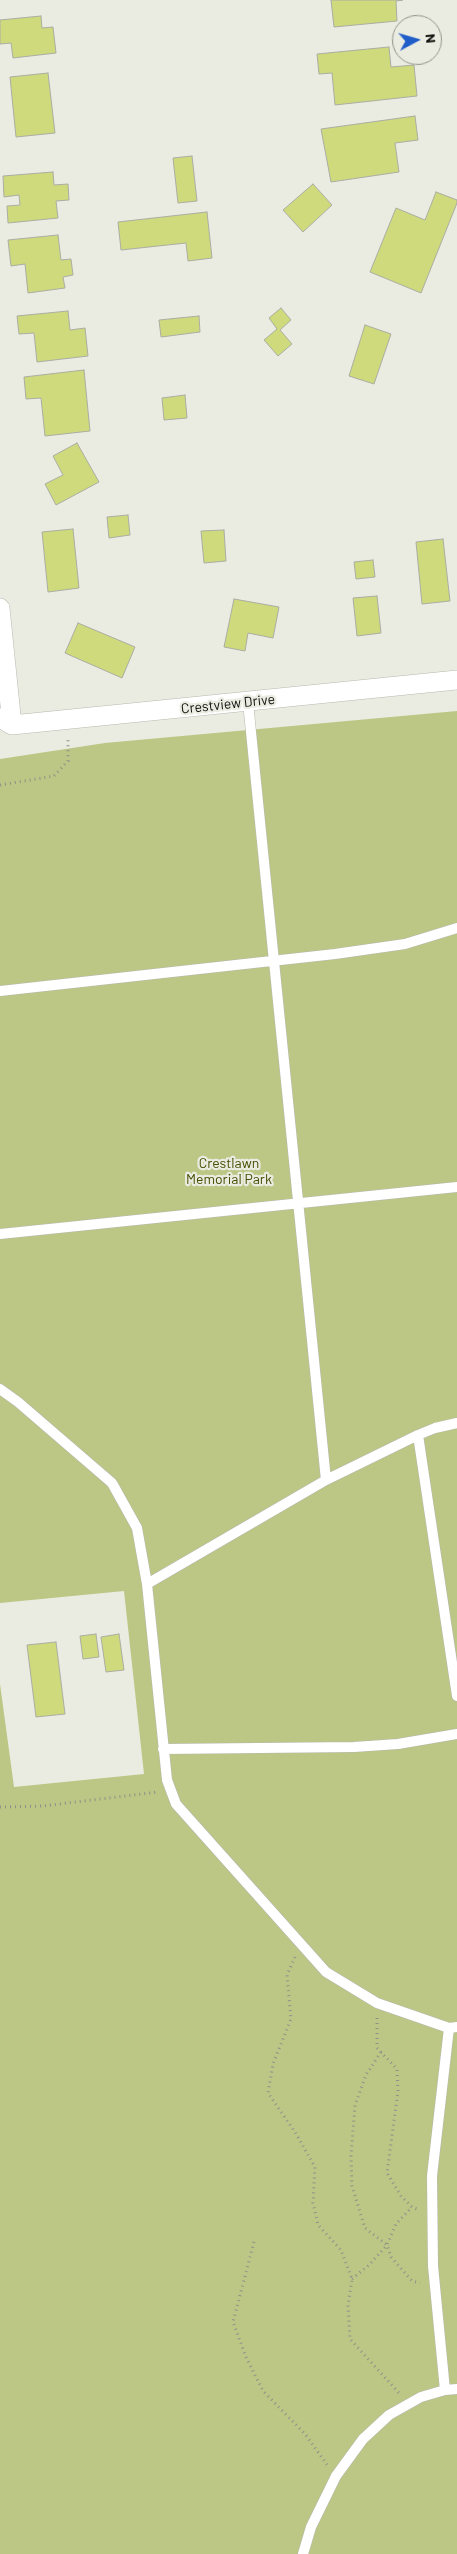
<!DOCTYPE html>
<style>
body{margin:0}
#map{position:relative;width:457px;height:2554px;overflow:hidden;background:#eaece1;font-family:Barlow,sans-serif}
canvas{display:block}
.north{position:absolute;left:392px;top:15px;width:50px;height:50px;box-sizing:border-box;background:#eaece1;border:1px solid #92938b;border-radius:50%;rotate:84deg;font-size:14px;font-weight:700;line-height:20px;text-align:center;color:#0d0e0a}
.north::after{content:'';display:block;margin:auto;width:18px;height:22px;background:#205dc9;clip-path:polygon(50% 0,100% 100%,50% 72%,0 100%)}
</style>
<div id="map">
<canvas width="457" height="2554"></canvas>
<div class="north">N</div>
</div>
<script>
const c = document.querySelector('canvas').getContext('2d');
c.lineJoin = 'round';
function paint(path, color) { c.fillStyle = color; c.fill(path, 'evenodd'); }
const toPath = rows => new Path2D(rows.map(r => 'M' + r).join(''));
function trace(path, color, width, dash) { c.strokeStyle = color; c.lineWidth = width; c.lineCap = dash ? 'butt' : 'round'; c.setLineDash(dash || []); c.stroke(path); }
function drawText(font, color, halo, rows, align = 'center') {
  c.font = font + ' Barlow,sans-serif'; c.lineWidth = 4.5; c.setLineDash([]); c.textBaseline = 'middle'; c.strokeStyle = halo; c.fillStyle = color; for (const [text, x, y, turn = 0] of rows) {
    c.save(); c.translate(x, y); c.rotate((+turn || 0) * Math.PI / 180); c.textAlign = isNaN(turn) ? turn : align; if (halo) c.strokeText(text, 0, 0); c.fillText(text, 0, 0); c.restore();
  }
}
const green = toPath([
 [457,711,457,2554,0,2554,0,1684,14,1787,144,1774,124,1591,0,1603,0,759,105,743]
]);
const building = toPath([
 [331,0,403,0,396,1,397,21,334,27,331,0],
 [41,16,42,28,53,27,56,53,13,58,11,43,0,44,0,20,41,16],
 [389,47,391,67,414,65,417,96,335,105,332,73,319,74,317,54,389,47],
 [48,73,55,133,16,137,10,77,48,73],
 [415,116,418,140,395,143,399,172,331,182,321,129,415,116],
 [192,156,197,201,178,203,173,158,192,156],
 [53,172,54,185,68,184,69,200,56,201,58,218,8,223,7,206,20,205,19,195,4,197,3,176,53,172],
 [313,184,332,205,303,232,283,210,313,184],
 [436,192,457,200,457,203,421,293,370,272,396,208,425,220,436,192],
 [207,212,212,258,188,261,186,243,121,250,118,222,207,212],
 [58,235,61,260,71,259,73,275,63,277,65,288,28,293,25,264,11,266,8,240,58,235],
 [281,308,291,320,280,330,292,344,278,356,264,340,277,329,269,318,281,308],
 [68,311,70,330,85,328,88,356,37,362,34,333,19,334,17,316,68,311],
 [199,316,200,332,161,337,159,320,199,316],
 [365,325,391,334,374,384,349,376,365,325],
 [84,370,90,431,45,436,41,398,26,399,24,377,84,370],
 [185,395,187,418,164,420,162,398,185,395],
 [77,443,99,482,56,505,45,484,63,475,53,456,77,443],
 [128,515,130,535,109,538,107,517,128,515],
 [73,529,79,588,48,592,42,532,73,529],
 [224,530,226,561,204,563,201,531,224,530],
 [443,539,450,601,422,604,416,542,443,539],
 [373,560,375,577,356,579,354,562,373,560],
 [377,596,381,633,357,636,353,598,377,596],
 [234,599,279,607,273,638,248,633,245,651,224,647,234,599],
 [78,623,135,647,122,678,65,653,78,623],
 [96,1634,99,1657,83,1659,80,1636,96,1634],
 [119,1634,124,1670,106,1672,101,1637,119,1634],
 [56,1642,65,1714,36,1717,27,1645,56,1642]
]);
const path = toPath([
 [0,785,54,776,68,761,68,737],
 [0,1807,43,1806,158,1792],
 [295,1957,287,1975,291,2019,273,2064,268,2093,295,2132,315,2167,313,2203,318,2225,341,2250,352,2279,348,2305,350,2339,399,2393],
 [377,2018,377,2048,397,2069,398,2091,387,2173,401,2196,412,2207,419,2210],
 [381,2052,366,2075,355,2105,351,2156,352,2186,365,2228,387,2245,391,2257,412,2281,420,2283],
 [254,2242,233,2322,246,2357,263,2391,305,2434,328,2466],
 [352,2279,369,2265,387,2245,396,2224,412,2207]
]);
const service = toPath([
 [248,702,326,1480],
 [0,991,335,954,405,944,457,928],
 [0,1234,457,1187],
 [0,1389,18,1402,112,1483,137,1528,147,1584,167,1780,176,1804,326,1972,377,2003,449,2028],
 [418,1435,457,1696],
 [147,1584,326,1480,418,1435,435,1428,457,1423],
 [163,1749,354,1747,398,1744,457,1734],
 [457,2027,449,2028,432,2176,433,2266,445,2390,457,2389],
 [303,2554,311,2527,336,2476,363,2439,389,2415,421,2397,445,2390]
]);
const minor = toPath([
 [0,608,12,725],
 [0,718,12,725,457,680]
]);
const streetNames = [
 ["Crestview Drive",228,704,-6]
];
const parkNames = [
 ["Crestlawn",229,1163],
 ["Memorial Park",229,1179]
];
paint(green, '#bcc685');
paint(building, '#ceda7b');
trace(building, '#abada3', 1);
trace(service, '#b7b8ae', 11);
trace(minor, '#b7b8ae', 20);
trace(path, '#8f9189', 3, [1, 4]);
trace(service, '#fff', 10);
trace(minor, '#fff', 19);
drawText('14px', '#0d0e0a', '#eaece1', streetNames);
drawText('14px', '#474d01', '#eaece1', parkNames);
</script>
